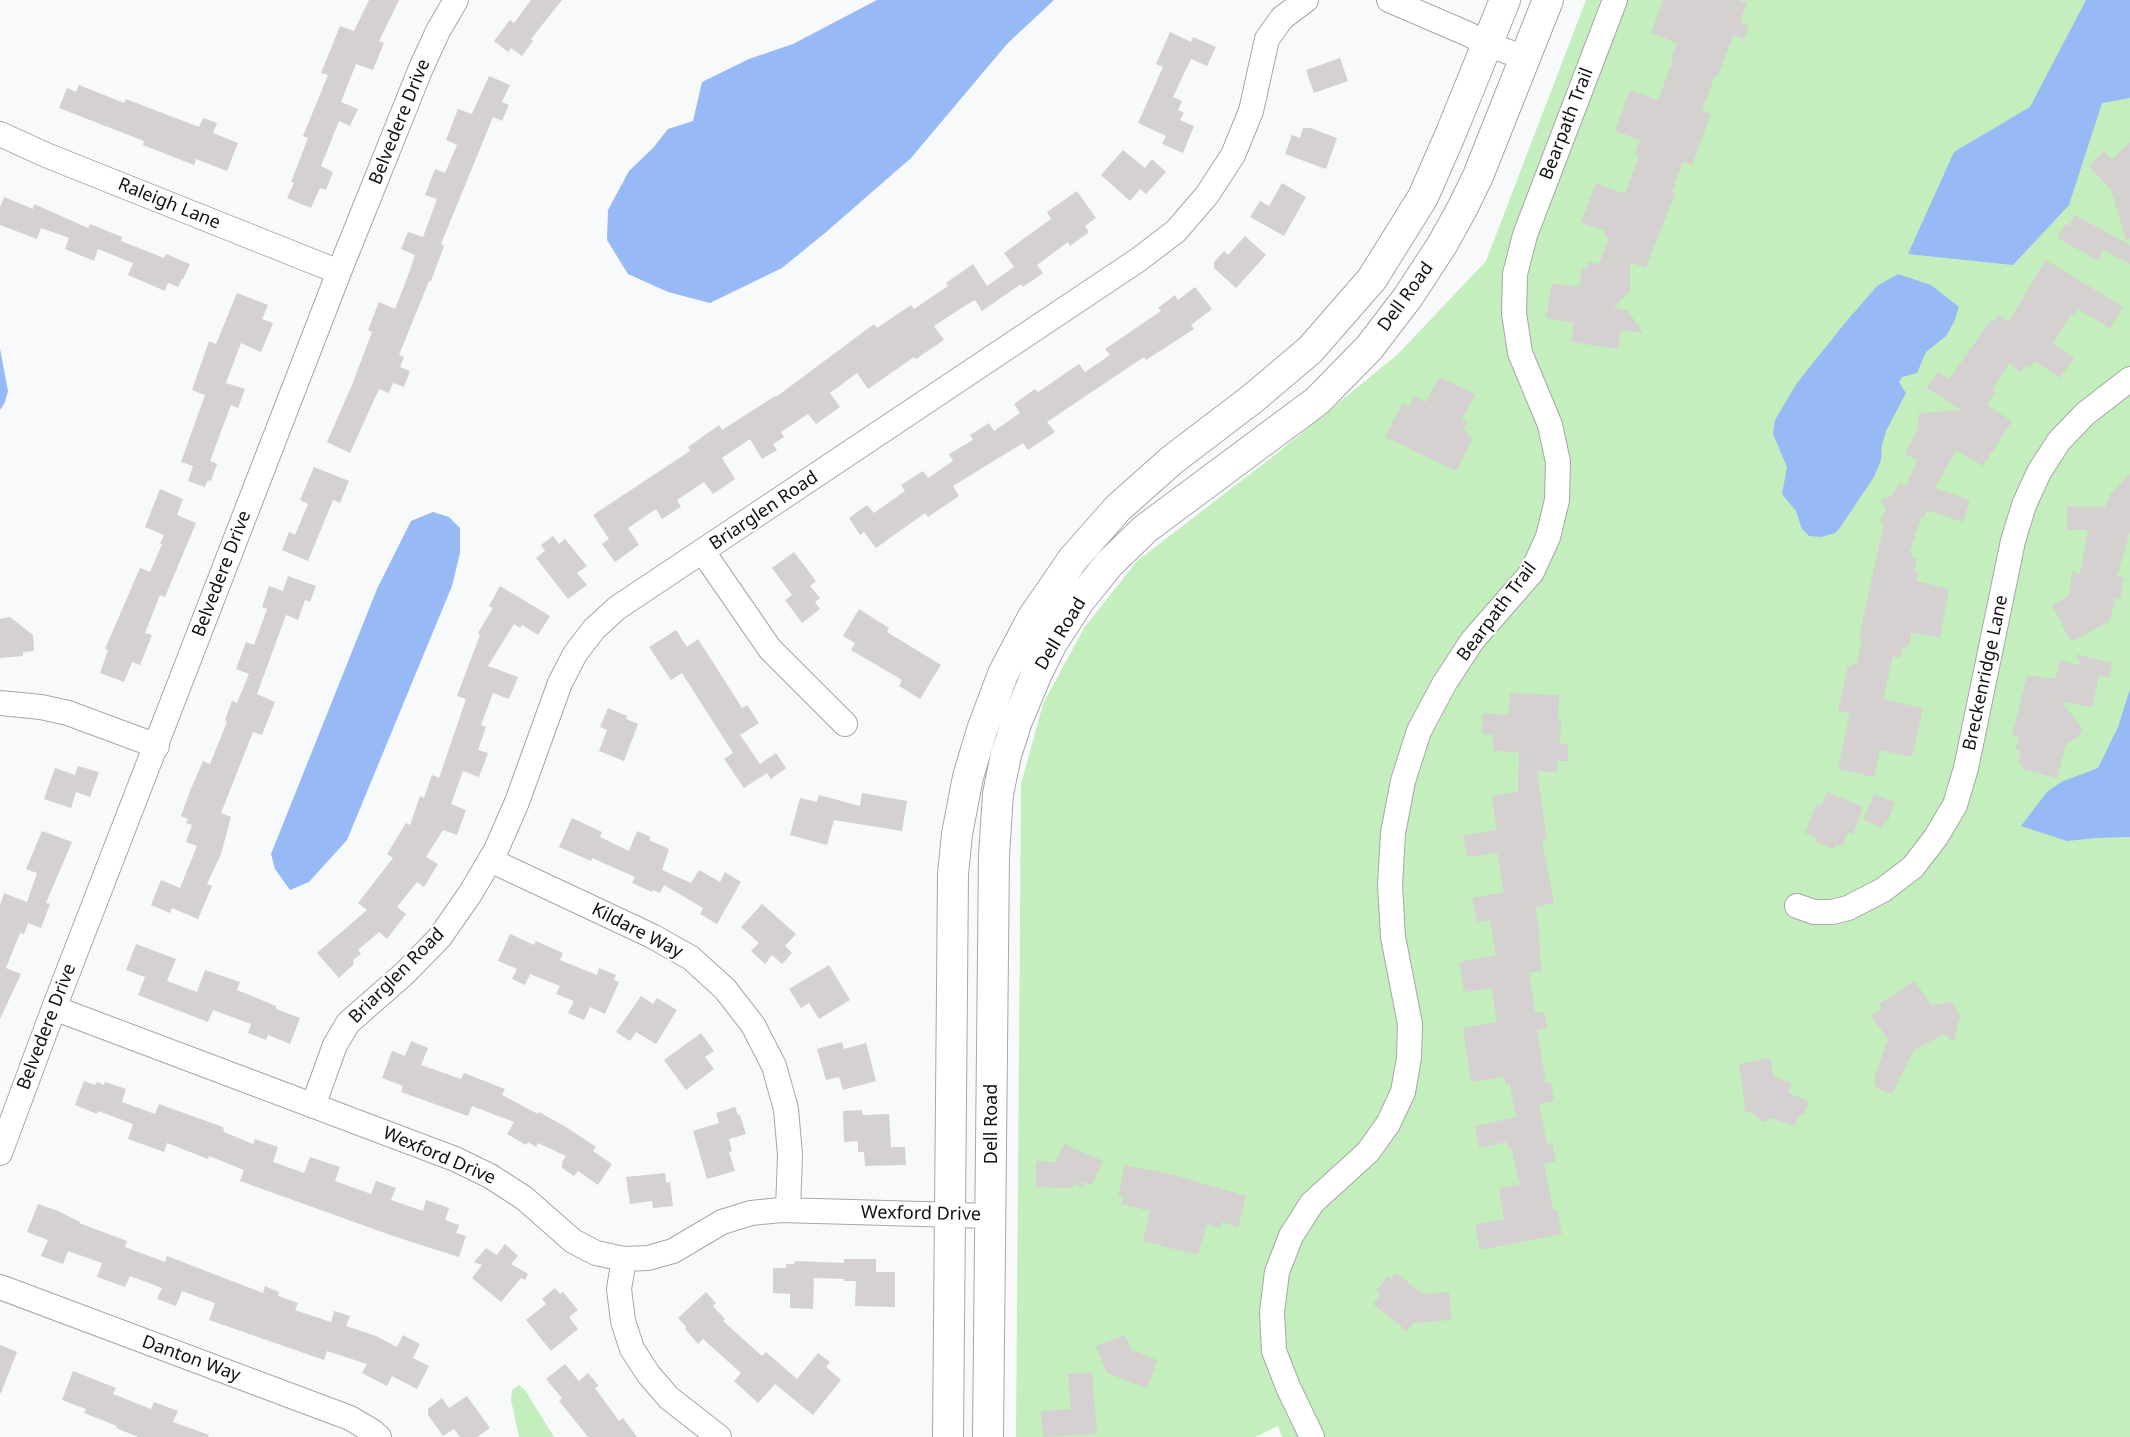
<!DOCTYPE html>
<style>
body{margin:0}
canvas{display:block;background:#f8f9fb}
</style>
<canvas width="2130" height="1437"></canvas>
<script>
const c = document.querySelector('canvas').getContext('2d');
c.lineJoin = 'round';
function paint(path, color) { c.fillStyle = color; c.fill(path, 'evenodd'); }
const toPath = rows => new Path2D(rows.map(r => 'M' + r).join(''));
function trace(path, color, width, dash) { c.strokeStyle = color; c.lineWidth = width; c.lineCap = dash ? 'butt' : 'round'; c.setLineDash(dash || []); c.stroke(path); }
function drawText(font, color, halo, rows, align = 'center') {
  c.font = font + ' "Noto Sans",sans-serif'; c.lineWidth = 4.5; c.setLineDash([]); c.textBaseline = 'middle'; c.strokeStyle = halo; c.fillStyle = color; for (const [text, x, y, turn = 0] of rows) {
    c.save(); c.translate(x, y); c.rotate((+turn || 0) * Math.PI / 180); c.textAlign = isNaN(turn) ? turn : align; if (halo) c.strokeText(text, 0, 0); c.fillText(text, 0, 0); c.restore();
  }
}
const green = toPath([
 [1586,0,2130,0,2130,1437,1282,1437,1278,1426,1255,1437,1016,1437,1021,784,1043,704,1084,628,1137,561,1276,454,1398,354,1486,261],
 [519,1385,525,1390,554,1437,519,1437,511,1400,512,1390]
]);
const water = toPath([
 [877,0,1054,0,1007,44,911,158,825,233,782,268,710,303,668,292,628,274,607,240,608,210,629,171,653,148,668,129,693,121,702,82,749,59,793,44],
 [2086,0,2130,0,2130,98,2102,103,2069,205,2013,265,1908,254,1954,152,2030,107],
 [1898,274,1931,285,1959,307,1954,322,1946,336,1926,352,1917,373,1902,377,1899,382,1906,393,1886,431,1882,445,1881,460,1874,477,1839,529,1835,533,1821,537,1809,536,1802,529,1796,511,1782,494,1787,467,1773,434,1775,420,1797,383,1845,323,1877,286],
 [0,349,8,391,5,402,0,410],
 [433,512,449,517,460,528,460,553,452,586,347,840,309,882,290,890,275,869,271,854,377,589,411,521],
 [2130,689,2130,837,2096,838,2067,841,2021,826,2047,792,2061,782,2098,768,2118,727]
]);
const building = toPath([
 [369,0,399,0,379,41,384,43,373,70,356,64,341,102,358,109,350,126,339,121,321,166,333,172,326,190,320,188,311,208,287,198,294,183,291,182,308,138,303,136,328,75,321,73,340,26,354,31],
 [531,0,562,0,531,39,533,41,522,56,511,48,508,52,494,41,510,20,514,23],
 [1663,0,1738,0,1747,3,1740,22,1749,26,1744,39,1733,35,1718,76,1715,76,1702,111,1711,114,1692,165,1683,161,1672,192,1675,193,1646,268,1630,262,1630,292,1613,307,1628,311,1643,333,1621,330,1618,349,1571,342,1574,323,1546,318,1552,283,1579,287,1582,268,1587,269,1588,262,1599,264,1609,238,1604,236,1606,231,1581,222,1596,183,1625,194,1639,156,1635,154,1640,140,1615,131,1630,90,1658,100,1673,60,1671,59,1677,43,1651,33],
 [1170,32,1191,42,1193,37,1216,47,1207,66,1191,59,1173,97,1182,101,1178,110,1184,113,1180,120,1194,126,1183,153,1162,144,1166,136,1138,123,1163,67,1156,64],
 [1340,58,1348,81,1314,93,1306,70],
 [489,76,510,85,502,102,509,105,502,121,493,117,441,244,444,246,431,281,429,281,399,355,404,357,400,367,410,371,404,387,393,383,389,393,379,389,350,453,327,442,352,385,372,332,368,330,379,302,395,309,409,273,415,255,401,249,408,232,423,237,437,199,425,195,435,169,445,173,457,145,446,140,458,109,472,114],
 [79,85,124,103,126,99,199,127,203,118,217,123,213,133,238,143,227,171,196,159,194,165,143,145,144,141,59,108,67,88,76,92],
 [1303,128,1310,128,1337,138,1326,169,1285,154,1292,135,1300,138],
 [2130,142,2130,239,2126,240,2111,190,2089,166,2104,151,2112,159],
 [1123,150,1145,168,1152,159,1166,172,1146,194,1140,189,1130,201,1101,175],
 [1282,183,1306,197,1284,236,1250,217,1260,201,1269,206],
 [1077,191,1096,218,1085,226,1089,232,1070,246,1068,242,1037,265,1043,273,1023,287,1021,284,982,311,975,300,963,307,934,326,944,340,916,359,914,357,868,389,857,373,830,393,840,407,816,424,808,414,781,432,784,437,773,444,777,450,762,459,750,439,722,458,735,479,713,494,704,482,677,500,681,507,662,519,656,509,628,528,639,545,615,562,602,544,609,539,593,515,690,451,688,447,719,425,722,430,775,396,776,397,874,324,877,328,911,305,914,309,948,286,946,283,973,264,987,286,1014,267,1004,253,1051,219,1047,212],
 [4,197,33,209,34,204,88,228,90,224,122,237,121,241,164,258,166,254,190,264,183,279,182,279,178,287,168,283,165,291,128,275,133,263,98,249,94,261,65,249,69,238,41,228,37,239,0,225,0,207],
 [2075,215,2130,245,2130,264,2103,250,2098,260,2057,238,2065,224,2069,226],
 [1245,236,1266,255,1236,288,1214,268,1214,262,1224,251,1228,255],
 [2046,260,2123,307,2110,328,2078,309,2074,316,2071,314,2053,343,2074,358,2060,378,2035,361,2030,368,2026,365,2021,372,2009,363,1992,390,1995,392,1987,405,2012,421,1983,466,1956,450,1935,488,1970,500,1963,522,1927,510,1924,518,1921,517,1910,552,1912,552,1911,557,1917,559,1914,572,1918,573,1916,581,1949,589,1940,638,1911,632,1909,646,1902,649,1900,658,1893,656,1883,699,1923,708,1912,757,1880,750,1874,777,1838,769,1850,713,1838,711,1848,666,1857,663,1862,639,1859,637,1884,524,1880,522,1886,509,1880,500,1891,496,1899,483,1906,485,1918,460,1905,454,1918,428,1919,413,1962,410,1927,388,1938,372,1949,379,1991,320,1994,322,1999,315,2008,322],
 [1195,287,1212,309,1191,325,1194,329,1146,360,1144,357,1047,422,1055,432,1028,450,1023,443,953,486,959,496,928,517,925,513,876,548,864,532,860,535,849,518,867,505,874,513,905,491,901,485,923,471,928,478,953,461,949,454,973,440,970,435,989,423,994,431,1020,413,1014,404,1035,389,1038,392,1079,364,1085,372,1110,355,1105,349,1161,311,1158,308,1175,295,1178,300],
 [237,293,268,305,262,319,273,323,261,352,241,343,226,383,245,389,238,408,231,405,210,461,217,464,211,481,208,480,205,487,188,481,193,466,181,462,205,395,192,390,209,341,216,344],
 [1439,377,1475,394,1462,420,1467,422,1464,429,1472,439,1456,471,1385,437,1402,403,1409,407,1414,396,1426,402],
 [314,467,349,481,340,503,333,500,308,561,282,550,289,532,295,535,308,504,300,500],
 [2130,474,2130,532,2117,576,2124,578,2120,599,2115,598,2110,621,2071,642,2052,605,2069,596,2072,571,2080,574,2088,530,2067,530,2067,506,2105,507,2111,493],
 [160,489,183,499,177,515,196,523,165,597,160,595,145,633,152,635,140,665,132,662,124,682,100,673,108,650,105,649,140,568,150,572,162,544,160,544,164,535,145,527],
 [553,536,559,544,565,539,587,566,577,573,587,585,568,599,536,558,545,551,541,545],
 [794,552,816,581,810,586,820,598,815,602,820,609,802,623,785,600,792,595,772,568],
 [288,576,316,586,310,602,305,600,298,620,286,615,257,694,275,702,262,735,253,732,221,813,231,817,221,854,207,884,212,886,198,919,172,908,170,913,151,905,161,880,180,888,197,846,186,842,192,825,186,823,188,819,181,816,190,791,203,761,210,764,227,722,225,720,232,701,237,703,249,674,236,669,246,642,254,645,267,609,262,607,269,586,283,591],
 [500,586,550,616,538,635,522,625,520,628,514,624,488,666,518,677,509,699,493,693,481,725,486,727,478,750,488,753,479,777,463,771,451,804,466,810,457,835,443,830,426,857,438,864,424,887,417,882,397,907,406,914,387,939,379,932,358,950,361,954,353,960,354,964,339,978,317,953,367,910,358,903,393,858,387,854,406,823,410,825,420,796,424,798,432,775,439,778,466,699,457,696,480,635,478,633,493,608,489,606],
 [859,609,889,628,887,632,941,665,920,699,899,686,902,680,851,650,855,643,843,636],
 [10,617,33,635,34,651,23,652,23,656,0,658,0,619],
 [676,630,687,647,698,639,742,708,747,705,759,723,740,735,760,764,776,753,786,768,771,779,767,773,744,788,724,759,733,753,682,673,671,680,649,647],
 [2076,654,2112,663,2109,678,2099,675,2092,707,2062,702,2082,728,2080,736,2066,744,2057,778,2022,769,2023,765,2018,764,2021,751,2015,750,2019,736,2012,735,2027,675,2055,679,2060,660,2082,666],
 [1510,693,1559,695,1558,719,1561,719,1560,744,1568,744,1568,761,1557,761,1557,772,1537,771,1547,840,1542,841,1554,903,1535,907,1540,936,1538,936,1541,952,1539,952,1542,971,1529,973,1535,1013,1544,1012,1547,1029,1537,1030,1546,1083,1551,1082,1554,1101,1539,1104,1547,1144,1552,1143,1556,1161,1544,1164,1553,1210,1557,1210,1562,1234,1480,1250,1475,1224,1504,1219,1499,1188,1520,1184,1511,1147,1508,1148,1507,1142,1479,1148,1475,1126,1516,1117,1510,1084,1506,1085,1504,1077,1471,1082,1463,1028,1497,1022,1492,988,1464,992,1459,962,1496,955,1490,920,1477,922,1472,898,1504,892,1497,853,1467,857,1463,835,1497,830,1492,796,1518,792,1519,752,1493,751,1493,735,1482,734,1483,713,1509,715],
 [608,708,627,716,626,719,638,724,624,761,599,751,607,730,600,727],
 [78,766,99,772,90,797,76,792,71,808,44,799,55,768,75,775],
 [1827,792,1863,807,1853,834,1848,832,1842,847,1835,845,1834,849,1816,842,1817,838,1805,833,1816,805,1822,804],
 [862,793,907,801,902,831,834,820,827,845,790,835,800,798,817,802,819,795,860,806],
 [1874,794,1895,802,1888,821,1885,820,1882,828,1863,820],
 [572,818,602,832,600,837,629,851,637,831,651,837,649,840,669,849,662,870,691,883,699,870,720,882,725,872,741,882,717,924,700,914,703,908,664,885,660,893,653,890,652,892,632,883,635,877,592,858,591,861,559,847],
 [42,831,72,842,46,903,50,904,41,928,28,923,24,934,20,933,6,968,21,974,0,1019,0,905,4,893,27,902,37,873,26,869],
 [762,904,796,934,785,946,792,953,782,964,772,955,765,964,751,951,759,943,741,927],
 [510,934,534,945,536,941,563,953,560,960,597,975,599,968,616,975,614,980,619,982,605,1014,590,1007,584,1020,568,1013,574,1001,556,994,560,986,530,974,525,985,512,979,517,969,498,961],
 [136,944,176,959,167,981,197,992,205,970,240,982,237,990,276,1006,276,1009,300,1018,290,1044,268,1035,266,1040,248,1033,251,1024,213,1010,208,1022,138,995,145,977,126,970],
 [829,965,850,1000,819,1019,809,1003,801,1008,789,989],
 [1915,981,1931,1005,1952,1002,1960,1016,1954,1042,1944,1034,1914,1050,1892,1094,1878,1089,1874,1084,1875,1075,1888,1040,1871,1015,1882,1008,1879,1004],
 [641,996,653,1004,657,998,677,1010,656,1044,636,1032,630,1041,616,1032],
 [701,1033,714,1051,705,1057,714,1069,686,1090,664,1060],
 [411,1041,428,1048,421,1065,461,1079,464,1073,505,1089,502,1095,538,1114,539,1112,566,1127,596,1147,593,1151,612,1164,598,1185,578,1171,574,1176,562,1168,562,1162,566,1156,538,1143,536,1147,528,1142,526,1145,507,1134,514,1122,472,1106,468,1116,401,1092,403,1086,382,1078,392,1051,405,1056],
 [842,1042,844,1049,866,1043,876,1081,843,1090,839,1077,826,1080,817,1049],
 [1770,1058,1774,1077,1792,1083,1788,1093,1809,1101,1804,1114,1800,1113,1795,1126,1773,1118,1764,1122,1757,1118,1756,1115,1744,1110,1745,1105,1739,1064],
 [84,1081,95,1085,97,1082,104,1085,105,1082,126,1089,122,1102,155,1114,159,1104,223,1127,224,1132,253,1144,255,1139,278,1147,273,1162,304,1173,310,1157,340,1167,335,1181,371,1194,376,1181,396,1188,391,1200,423,1211,426,1200,449,1208,445,1220,459,1225,456,1233,466,1236,459,1257,393,1236,240,1181,244,1170,209,1156,208,1159,167,1143,164,1152,128,1139,133,1124,98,1111,97,1114,75,1105],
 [735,1107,738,1115,740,1115,746,1134,729,1139,732,1151,729,1152,735,1171,707,1179,693,1131,719,1123,716,1113],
 [862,1110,863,1115,889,1114,891,1147,905,1147,906,1165,865,1166,864,1152,858,1152,858,1141,844,1142,843,1111],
 [1064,1144,1103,1161,1092,1185,1084,1182,1082,1187,1074,1184,1072,1188,1036,1187,1036,1161,1056,1162],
 [1125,1165,1174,1175,1246,1196,1238,1227,1222,1222,1220,1228,1207,1224,1198,1255,1143,1241,1150,1211,1121,1204,1123,1197,1118,1196],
 [665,1173,666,1183,670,1182,673,1206,653,1208,652,1201,630,1204,626,1177],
 [38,1204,58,1211,80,1222,79,1223,127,1241,125,1247,165,1262,167,1256,263,1293,265,1286,279,1292,278,1296,298,1303,295,1310,331,1322,334,1311,350,1316,346,1326,376,1336,397,1347,403,1335,420,1344,413,1358,429,1366,417,1389,392,1376,387,1386,362,1373,367,1364,327,1351,324,1360,209,1320,215,1303,182,1291,176,1306,157,1299,162,1288,130,1276,125,1287,97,1277,102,1263,68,1251,63,1264,41,1256,48,1240,27,1232],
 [505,1244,518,1256,511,1264,528,1274,525,1280,521,1278,501,1302,472,1278,482,1265,474,1262,486,1248,497,1255],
 [844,1259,876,1259,876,1272,895,1272,895,1307,855,1306,856,1281,844,1281,844,1279,814,1278,813,1309,790,1308,790,1294,773,1293,773,1268,786,1268,786,1264,794,1264,795,1261,844,1263],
 [1396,1273,1423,1294,1449,1292,1451,1320,1413,1323,1407,1331,1373,1304,1380,1295,1376,1291,1388,1276,1391,1279],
 [555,1288,560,1294,563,1292,578,1310,569,1317,578,1329,551,1351,526,1320,546,1304,542,1299],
 [706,1292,716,1303,713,1306,725,1319,723,1321,762,1356,766,1352,797,1379,818,1353,830,1362,826,1367,841,1380,813,1415,775,1384,758,1403,734,1381,741,1373,703,1339,698,1344,685,1329,686,1327,678,1318],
 [1125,1335,1131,1350,1157,1360,1147,1388,1107,1373,1096,1346],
 [0,1345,17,1352,1,1393,0,1393],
 [565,1364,579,1381,588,1373,599,1386,595,1388,619,1421,623,1418,637,1437,588,1437,559,1401,562,1398,546,1379],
 [73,1371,116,1388,113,1394,151,1409,154,1402,178,1411,173,1422,209,1435,208,1437,138,1437,116,1428,117,1426,84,1413,86,1409,62,1400],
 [1092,1372,1097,1434,1043,1437,1041,1411,1071,1409,1068,1374],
 [467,1396,490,1428,477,1437,460,1437,454,1429,443,1436,428,1415,428,1409,442,1398,449,1408]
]);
const minor = toPath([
 [1389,0,1468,34,1487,44,1525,58],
 [0,134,46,155,339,272],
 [703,552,770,649,845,724],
 [0,703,41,707,68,713,157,746],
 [490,860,652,936,691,958,725,989,753,1025,774,1066,786,1109,790,1155,788,1210],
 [1797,906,1814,912,1832,912,1848,908,1883,890,1913,867,1936,837,1955,805,1966,768,2013,541,2024,505,2039,472,2059,441,2085,414,2130,379],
 [54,1008,455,1159,490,1176,524,1198,573,1241,596,1253,624,1259,648,1258,673,1251,722,1222,751,1213,781,1210,992,1216],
 [313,1106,335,1045,348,1023,405,973,440,937,470,894,496,850,517,802,560,683,575,654,594,629,617,608,1138,260,1176,231,1207,195,1233,155,1251,111,1267,39,1282,18,1306,0],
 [0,1153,54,1008,339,272,421,68,438,31,456,0],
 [624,1259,619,1289,623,1321,632,1349,649,1375,669,1398,719,1437],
 [0,1287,350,1418,372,1431,379,1437],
 [1312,1437,1288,1387,1274,1351,1272,1312,1277,1272,1291,1236,1312,1203,1368,1152,1388,1124,1403,1092,1409,1058,1410,1024,1393,937,1390,885,1393,833,1403,781,1419,731,1444,684,1472,641,1532,572,1548,537,1557,500,1558,462,1550,425,1520,353,1514,313,1515,274,1525,235,1615,0]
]);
const major = toPath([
 [948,1437,953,874,957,834,968,777,982,730,1003,674,1033,617,1073,559,1118,508,1172,460,1252,399,1310,350,1372,279,1423,197,1451,133,1505,0],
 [988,1437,994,855,998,794,1006,755,1017,721,1037,673,1052,643,1080,600,1109,564,1145,529,1317,401,1369,348,1408,297,1442,245,1462,209,1478,176,1548,0]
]);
const streetNames = [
 ["Belvedere Drive",400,122,-68],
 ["Bearpath Trail",1567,124,-69],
 ["Raleigh Lane",169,204,22],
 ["Dell Road",1406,297,-54],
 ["Briarglen Road",764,511,-34],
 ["Belvedere Drive",222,574,-69],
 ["Bearpath Trail",1497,612,-53],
 ["Dell Road",1061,634,-59],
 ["Breckenridge Lane",1986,673,-78],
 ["Kildare Way",637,931,27],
 ["Briarglen Road",397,976,-45],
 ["Belvedere Drive",47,1027,-69],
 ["Dell Road",992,1124,-90],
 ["Wexford Drive",439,1156,23],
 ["Wexford Drive",921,1214,1],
 ["Danton Way",191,1359,20]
];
paint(green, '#c4eebd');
paint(water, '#97b9f6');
paint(building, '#d4d1d0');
trace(minor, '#a7a7a9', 26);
trace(major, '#a7a7a9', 32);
trace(minor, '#fff', 24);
trace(major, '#fff', 30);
drawText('18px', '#101111', '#fff', streetNames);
</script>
